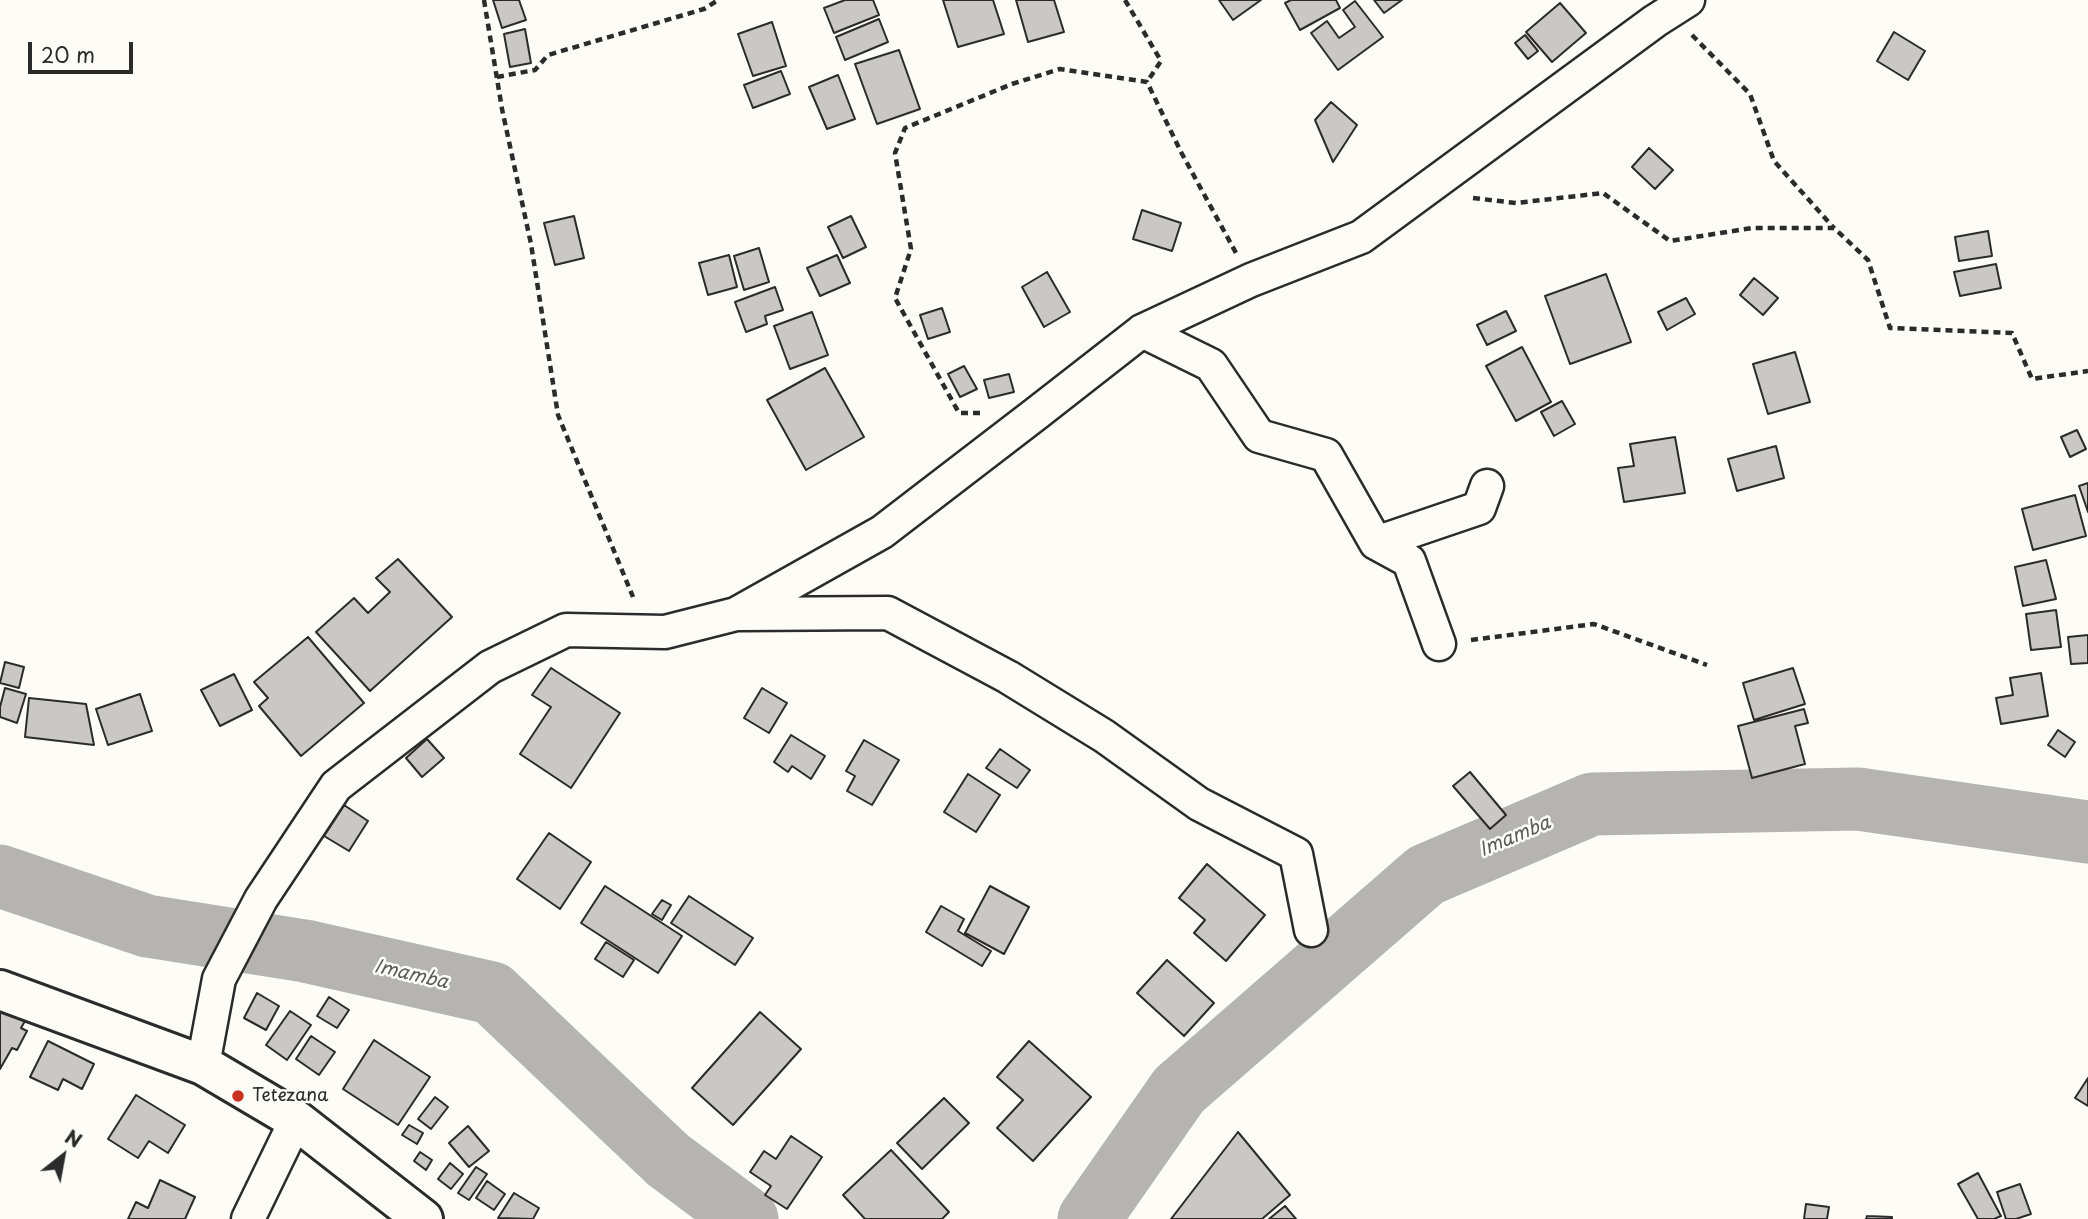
<!DOCTYPE html>
<style>
body{margin:0}
#map{position:relative;width:2088px;height:1219px;overflow:hidden;background:#fdfcf7;font-family:"Playpen Sans",sans-serif}
canvas{display:block}
.north{position:absolute;left:28px;top:1121px;width:70px;height:70px;-webkit-text-stroke:5px #fdfcf7;paint-order:stroke;rotate:31deg;font-size:19px;font-weight:700;line-height:28px;text-align:center;color:#2b2b2b}
.north::after{content:'';display:block;margin:auto;width:24px;height:32px;background:#2b2b2b;clip-path:polygon(50% 0,100% 100%,50% 72%,0 100%)}
.scale{position:absolute;left:28px;top:42px;width:105px;height:32px;box-sizing:border-box;border:4px solid #2b2b2b;border-top:0;padding-left:9px;font-size:21px;line-height:24px;white-space:nowrap;color:#2b2b2b;-webkit-text-stroke:5px #fdfcf7;paint-order:stroke}
</style>
<div id="map">
<canvas width="2088" height="1219"></canvas>
<div class="north">N</div>
<div class="scale">20 m</div>
</div>
<script>
const c = document.querySelector('canvas').getContext('2d');
c.lineJoin = 'round';
const toPath = rows => new Path2D(rows.map(r => 'M' + r).join(''));
function trace(path, color, width, dash) { c.strokeStyle = color; c.lineWidth = width; c.lineCap = dash ? 'butt' : 'round'; c.setLineDash(dash || []); c.stroke(path); }
function paint(path, color) { c.fillStyle = color; c.fill(path, 'evenodd'); }
function drawText(font, color, halo, rows, align = 'center') {
  c.font = font + ' "Playpen Sans",sans-serif'; c.lineWidth = 5; c.setLineDash([]); c.textBaseline = 'middle'; c.strokeStyle = halo; c.fillStyle = color; for (const [text, x, y, turn = 0] of rows) {
    c.save(); c.translate(x, y); c.rotate((+turn || 0) * Math.PI / 180); c.textAlign = isNaN(turn) ? turn : align; if (halo) c.strokeText(text, 0, 0); c.fillText(text, 0, 0); c.restore();
  }
}
const river = toPath([
 [0,876,147,926,305,951,492,993,668,1160,747,1219],
 [1089,1219,1179,1090,1426,875,1592,804,1858,799,2088,832]
]);
const building = toPath([
 [493,0,519,0,526,20,502,28,493,0],
 [845,0,873,0,879,15,834,33,824,8,845,0],
 [943,0,993,0,1004,34,958,47,943,0],
 [1016,0,1054,0,1064,32,1028,42,1016,0],
 [1219,0,1261,0,1233,20,1219,0],
 [1291,0,1336,0,1340,8,1300,30,1285,3,1291,0],
 [1374,0,1402,0,1384,13,1374,0],
 [1355,1,1383,37,1338,70,1311,33,1327,21,1339,38,1355,27,1343,10,1355,1],
 [1560,3,1586,33,1552,62,1526,32,1560,3],
 [879,19,888,42,845,60,836,37,879,19],
 [772,22,786,66,753,76,738,34,772,22],
 [525,29,531,63,510,67,504,34,525,29],
 [1894,32,1925,51,1908,80,1877,61,1894,32],
 [1525,35,1538,51,1528,59,1515,43,1525,35],
 [899,50,920,109,877,124,855,64,899,50],
 [781,71,790,94,753,108,744,85,781,71],
 [838,75,855,119,827,129,809,87,838,75],
 [1331,102,1357,125,1333,162,1315,120,1331,102],
 [1649,148,1673,170,1655,189,1632,167,1649,148],
 [1142,210,1181,223,1172,251,1133,239,1142,210],
 [574,216,584,258,555,265,544,223,574,216],
 [851,216,866,247,843,258,828,227,851,216],
 [1988,231,1992,256,1959,261,1955,237,1988,231],
 [759,248,769,282,744,290,734,256,759,248],
 [729,255,737,287,708,295,699,263,729,255],
 [837,255,850,283,820,296,807,268,837,255],
 [1996,264,2001,288,1960,296,1954,272,1996,264],
 [1047,272,1070,312,1044,327,1022,287,1047,272],
 [1606,274,1631,342,1570,364,1545,296,1606,274],
 [1754,278,1778,298,1763,315,1740,295,1754,278],
 [775,287,783,310,765,316,767,324,746,332,735,302,775,287],
 [1686,298,1695,314,1667,330,1658,312,1686,298],
 [942,308,950,332,928,339,920,315,942,308],
 [1506,311,1516,331,1487,345,1477,325,1506,311],
 [812,312,828,355,790,369,774,326,812,312],
 [1522,347,1551,402,1516,421,1486,366,1522,347],
 [1795,352,1810,402,1768,414,1753,364,1795,352],
 [964,366,977,389,960,397,948,374,964,366],
 [825,368,864,437,806,470,767,400,825,368],
 [1009,374,1014,392,989,398,984,380,1009,374],
 [1562,401,1575,424,1554,436,1541,412,1562,401],
 [2077,430,2086,449,2070,457,2061,437,2077,430],
 [1675,437,1685,493,1624,502,1618,468,1634,466,1630,444,1675,437],
 [1776,446,1784,478,1737,491,1728,459,1776,446],
 [2088,483,2088,512,2079,486,2088,483],
 [2075,495,2086,536,2033,550,2022,509,2075,495],
 [398,559,452,617,370,691,316,632,354,598,368,613,390,592,376,578,398,559],
 [2046,560,2056,599,2023,606,2015,567,2046,560],
 [2056,610,2061,647,2031,650,2026,614,2056,610],
 [2088,635,2088,663,2071,664,2068,637,2088,635],
 [308,637,364,703,301,756,259,706,268,698,254,682,308,637],
 [5,662,24,667,19,688,0,683,5,662],
 [551,668,620,713,571,788,520,754,551,707,532,695,551,668],
 [1793,668,1805,704,1754,720,1743,683,1793,668],
 [2041,673,2048,716,2001,724,1996,698,2013,695,2010,678,2041,673],
 [234,674,252,710,220,726,201,690,234,674],
 [5,688,26,694,17,723,0,717,0,707,5,688],
 [762,688,787,703,769,733,744,718,762,688],
 [140,694,152,731,108,745,96,709,140,694],
 [29,698,86,704,94,745,25,737,29,698],
 [1804,709,1808,723,1795,726,1805,764,1752,778,1738,726,1804,709],
 [2058,730,2075,742,2065,757,2048,745,2058,730],
 [791,735,825,756,811,779,792,766,788,772,774,762,791,735],
 [427,739,444,758,422,777,406,758,427,739],
 [864,740,899,760,872,805,847,791,855,776,846,771,864,740],
 [1000,749,1030,770,1017,788,986,768,1000,749],
 [1470,772,1506,815,1490,829,1453,786,1470,772],
 [968,774,1000,795,976,832,944,812,968,774],
 [344,805,368,821,349,851,324,836,344,805],
 [549,833,591,862,560,909,517,879,549,833],
 [1207,864,1265,915,1226,961,1194,933,1205,920,1179,898,1207,864],
 [605,886,682,936,658,973,581,923,605,886],
 [990,886,1029,907,1004,954,965,933,990,886],
 [689,896,753,938,735,965,671,923,689,896],
 [662,900,671,905,662,920,652,914,662,900],
 [941,906,964,919,958,931,991,951,982,966,926,932,941,906],
 [606,942,634,960,623,977,595,959,606,942],
 [1167,960,1214,1003,1184,1036,1137,993,1167,960],
 [257,993,279,1006,266,1030,244,1018,257,993],
 [329,997,349,1010,337,1028,317,1016,329,997],
 [0,1006,29,1014,21,1028,27,1031,17,1050,12,1048,0,1069,0,1006],
 [290,1011,311,1025,287,1060,266,1045,290,1011],
 [760,1012,801,1049,733,1125,692,1088,760,1012],
 [311,1036,335,1052,319,1075,296,1059,311,1036],
 [374,1040,430,1077,398,1125,343,1089,374,1040],
 [48,1041,94,1064,82,1089,63,1079,58,1090,30,1077,48,1041],
 [1029,1041,1091,1097,1033,1161,997,1128,1023,1100,997,1077,1029,1041],
 [2088,1078,2088,1106,2075,1098,2088,1078],
 [136,1095,185,1125,168,1153,149,1141,138,1158,108,1139,136,1095],
 [435,1097,448,1107,431,1129,418,1119,435,1097],
 [944,1098,969,1123,922,1169,897,1143,944,1098],
 [409,1125,423,1133,417,1144,402,1135,409,1125],
 [468,1126,489,1151,469,1167,449,1143,468,1126],
 [1238,1132,1290,1195,1262,1219,1171,1219,1238,1132],
 [791,1136,822,1157,787,1209,765,1195,771,1186,750,1172,764,1151,776,1159,791,1136],
 [891,1150,949,1212,942,1219,865,1219,843,1195,891,1150],
 [420,1152,432,1160,426,1170,414,1161,420,1152],
 [450,1163,463,1174,451,1189,438,1179,450,1163],
 [476,1167,487,1174,469,1200,458,1193,476,1167],
 [1978,1173,2001,1216,1994,1219,1978,1219,1958,1184,1978,1173],
 [160,1180,195,1197,185,1219,128,1219,136,1202,148,1208,160,1180],
 [487,1181,505,1194,494,1210,476,1198,487,1181],
 [2020,1184,2031,1214,2016,1219,2006,1219,1997,1192,2020,1184],
 [514,1193,539,1208,533,1219,498,1218,514,1193],
 [1806,1204,1829,1207,1827,1219,1804,1219,1806,1204],
 [1285,1206,1296,1219,1269,1219,1285,1206],
 [1867,1216,1892,1217,1892,1219,1866,1219,1867,1216]
]);
const path = toPath([
 [484,0,502,109,531,244,558,415,633,597],
 [1125,0,1161,61,1147,82],
 [1692,35,1750,94,1774,161,1834,228],
 [497,77,535,70,548,55,704,9,718,0],
 [1473,198,1516,203,1603,193,1670,241,1752,228,1834,228,1868,260,1890,328,2012,333,2032,379,2088,371],
 [980,413,959,413,895,298,911,249,895,153,905,128,1012,84,1060,69,1147,82,1181,152,1236,253],
 [1471,640,1594,624,1707,665]
]);
const street = toPath([
 [1142,331,1211,365,1259,436,1326,455,1376,543,1479,508,1487,486],
 [1376,543,1409,561,1439,644],
 [740,614,888,613,1008,677,1104,736,1199,804,1296,854,1311,930],
 [203,1065,219,979,261,899,336,786,490,667,566,630,665,632,736,614,882,532,1037,413,1142,331,1251,280,1361,237,1655,21,1688,0],
 [248,1219,296,1120]
]);
const secondary = toPath([
 [0,990,203,1065,296,1120,423,1219]
]);
const markers = [
 [238,1096,7,"#c8321e"]
];
const poiNames = [
 ["Tetezana",252,1096]
];
const waterNames = [
 ["Imamba",1515,837,-23],
 ["Imamba",411,975,13]
];
trace(river, '#b5b4b1', 63);
paint(building, '#c9c8c4');
trace(building, '#2b2b2b', 2);
trace(street, '#2b2b2b', 37);
trace(secondary, '#2b2b2b', 44);
trace(path, '#2b2b2b', 4.5, [7, 5]);
trace(street, '#fdfcf7', 32);
trace(secondary, '#fdfcf7', 38);
for (const [x, y, r, color] of markers) { const dot = new Path2D(); dot.arc(x, y, r, 0, 2 * Math.PI); c.fillStyle = color; c.fill(dot); trace(dot, '#fdfcf7', 2.5); }
drawText('18px', '#2b2b2b', '#fdfcf7', poiNames, 'left');
drawText('italic 19px', '#5b5b5a', '#fdfcf7', waterNames);
</script>
